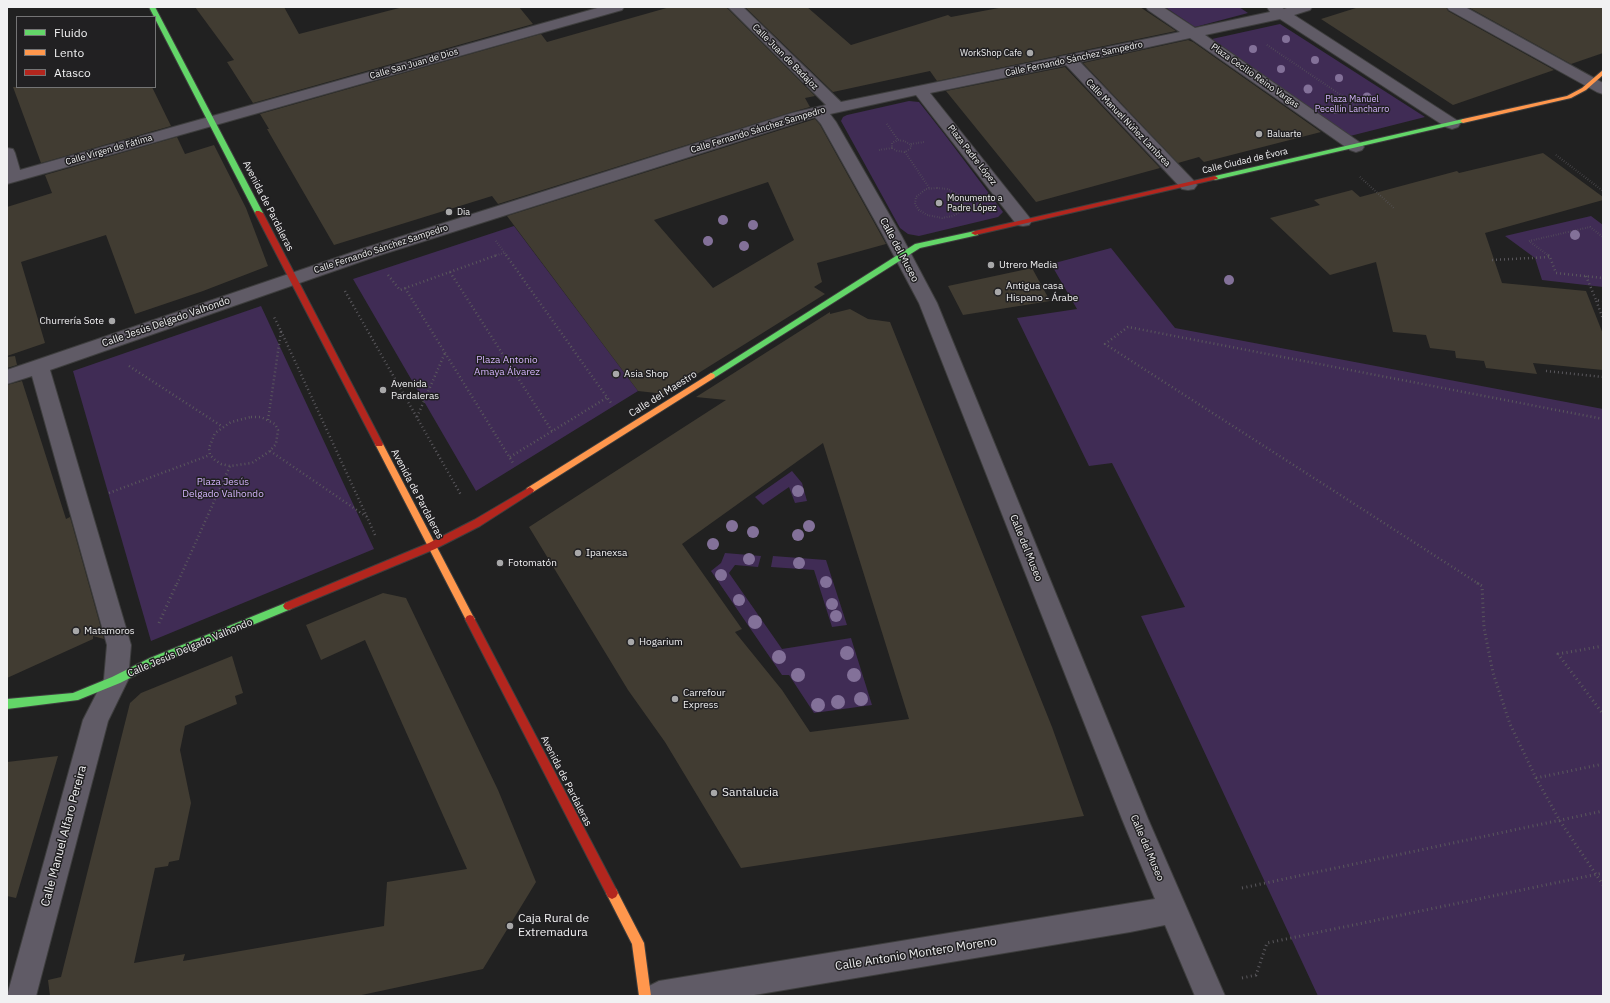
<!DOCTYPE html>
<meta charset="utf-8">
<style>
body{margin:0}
#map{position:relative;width:1610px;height:1003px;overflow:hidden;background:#212121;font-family:"IBM Plex Sans",sans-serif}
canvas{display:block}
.frame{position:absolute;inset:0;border:8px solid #f1f1f2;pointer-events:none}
.legend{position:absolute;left:16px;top:16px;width:140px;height:72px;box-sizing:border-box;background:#212022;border:1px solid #747475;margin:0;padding:5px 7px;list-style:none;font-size:12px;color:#f1f1f2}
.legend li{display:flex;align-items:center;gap:8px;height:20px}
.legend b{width:20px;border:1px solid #747475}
</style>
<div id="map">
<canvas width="1610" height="1003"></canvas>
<div class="frame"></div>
<ul class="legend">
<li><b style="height:5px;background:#63d668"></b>Fluido</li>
<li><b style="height:5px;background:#ff974d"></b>Lento</li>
<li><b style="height:5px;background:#b3261e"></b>Atasco</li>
</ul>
</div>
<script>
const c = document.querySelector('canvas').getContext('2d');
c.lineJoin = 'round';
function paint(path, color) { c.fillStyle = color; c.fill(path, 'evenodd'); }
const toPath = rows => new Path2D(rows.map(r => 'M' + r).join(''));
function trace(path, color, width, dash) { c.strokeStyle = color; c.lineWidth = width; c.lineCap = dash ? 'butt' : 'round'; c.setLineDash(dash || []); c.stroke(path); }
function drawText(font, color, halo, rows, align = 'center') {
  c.font = font + ' "IBM Plex Sans",sans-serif'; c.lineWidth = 3; c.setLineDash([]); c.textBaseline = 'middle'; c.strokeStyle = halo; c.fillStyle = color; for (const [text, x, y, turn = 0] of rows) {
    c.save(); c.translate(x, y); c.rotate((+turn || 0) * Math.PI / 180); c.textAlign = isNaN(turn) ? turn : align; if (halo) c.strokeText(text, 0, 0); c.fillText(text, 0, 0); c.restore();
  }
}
const green = toPath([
 [1165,7,1239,7,1248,13,1195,27],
 [1280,24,1425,117,1350,136,1212,39],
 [909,101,919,102,945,135,1003,212,998,217,919,236,908,234,900,228,841,121,843,117,847,115],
 [1591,216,1603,225,1603,287,1542,280,1535,258,1505,236],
 [514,226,638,391,476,491,353,279],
 [1111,248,1175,328,1603,409,1603,996,1318,996,1141,616,1185,607,1112,463,1089,466,1017,318,1077,309,1051,264],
 [261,306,374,549,151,641,73,371],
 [792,471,802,483,807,501,795,503,789,487,763,505,755,497],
 [725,553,761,556,758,567,735,565,729,573,782,649,851,638,872,705,814,713,789,675,782,675,711,571,721,563],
 [773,556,826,560,847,625,832,627,814,570,771,567]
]);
const building = toPath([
 [195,7,284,7,299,34,403,7,519,7,533,24,253,103,227,62,234,60],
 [670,7,726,7,815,96,805,98,810,107,792,112,498,204,492,196,334,245,267,129,269,129,260,114,541,34,547,42],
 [745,7,807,7,851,45,948,15,951,17,1004,7,1140,7,1176,31,937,81,930,71,833,92],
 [1359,7,1446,7,1448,11,1554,70,1453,105,1321,19],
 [1468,7,1603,7,1603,53,1571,64],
 [1188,40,1193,42,1321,132,1204,162,1199,157,1178,163,1083,63],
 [1065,67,1160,168,1036,202,946,91],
 [13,87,152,87,171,126,41,163],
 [815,119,820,125,886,244,817,263,822,282,814,287,825,294,665,394,638,391,507,216],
 [768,182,794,240,713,288,654,220],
 [177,137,185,154,214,145,246,208,268,266,203,291,135,314,106,235,21,262,45,343,7,356,7,207,52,193,45,175],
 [1543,153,1603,197,1603,200,1485,233,1502,283,1586,291,1603,334,1603,370,1533,363,1537,374,1486,368,1484,361,1456,358,1455,351,1430,348,1426,335,1393,332,1376,262,1330,275,1270,218,1320,205,1314,200,1352,190,1360,197,1457,171,1459,173],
 [1032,268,1050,301,963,315,948,286],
 [850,309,868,319,890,322,1052,727,1084,816,741,868,665,742,628,690,529,527,726,400,696,397,830,312,830,314],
 [823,443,909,719,810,732,782,690,735,632,742,629,682,544],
 [15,356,17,365,7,368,7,357],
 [22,381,66,519,70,517,104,639,93,636,93,639,7,678,7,385],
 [383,593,406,598,498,790,536,882,483,969,357,996,50,996,48,980,61,977,130,703,141,693,232,656,243,693,235,696,237,704,185,726,180,750,191,803,179,860,169,862,168,866,155,868,134,963,185,954,183,961,384,926,387,882,467,869,365,640,321,660,306,625],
 [58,756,16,898,7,896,7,762]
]);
const pathFar2 = toPath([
 [1267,45,1369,114],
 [887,124,898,140],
 [898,140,904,141,911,145,911,148,905,152,897,151,892,148,892,143,898,140],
 [911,144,924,142],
 [879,150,892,148],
 [905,152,930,189],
 [1556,155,1603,191],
 [1360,177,1395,209],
 [937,188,948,189,962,197,964,206,960,212,953,216,942,218,927,215,919,210,915,204,916,197,926,189,937,188],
 [496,241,507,256],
 [494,256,504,253],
 [1549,256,1529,241,1590,227,1603,237]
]);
const pathFar1 = toPath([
 [506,255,611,403],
 [1548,255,1550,257,1556,273,1603,278],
 [1492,260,1550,257],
 [450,272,552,431],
 [388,275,400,290,497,255],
 [1586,276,1596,300],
 [405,288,513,463],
 [345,291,461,495],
 [1603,301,1596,300,1603,319],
 [281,331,367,517],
 [129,366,223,427],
 [1546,371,1603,377],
 [251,417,261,417,275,424,278,430,276,444,270,451,252,463,230,466,221,464,215,460,210,455,209,448,215,433,231,422,251,417],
 [417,417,445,353],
 [268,420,281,331,273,315],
 [270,451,367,517,375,535],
 [510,457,608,397],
 [109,493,210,455],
 [177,584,230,466],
 [1479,584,1105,344,1128,327,1603,419]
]);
const path = toPath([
 [1477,583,1482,586,1484,628,1493,673,1510,724,1536,778,1560,821,1603,885],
 [159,623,177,583],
 [1603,646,1558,654,1603,714],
 [1536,778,1603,764],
 [1242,888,1603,811],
 [1242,978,1256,975,1267,943,1603,873]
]);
const street = toPath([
 [601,7,624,7,622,10,7,184,7,148,13,149,15,153,20,170,601,7],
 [728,7,743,7,841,102,1180,32,1148,10,1146,7,1163,7,1195,28,1270,12,1267,7,1281,7,1284,9,1290,7,1312,7,1310,10,1294,15,1458,121,1460,124,1458,127,1452,129,1446,127,1280,19,1205,35,1362,144,1364,147,1362,150,1356,152,1350,150,1190,38,1080,62,1194,181,1197,185,1194,189,1188,190,1182,189,1066,65,930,93,1029,217,1032,221,1029,225,1023,226,1017,225,916,95,830,114,836,122,901,235,937,303,1148,819,1225,996,1195,996,1165,925,1130,932,748,996,644,996,649,986,659,981,1155,899,1122,819,919,303,883,235,821,124,815,117,377,256,50,370,131,645,128,680,108,721,36,996,7,996,83,720,104,679,107,645,32,376,7,384,7,370,365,248,792,113,826,105,728,7],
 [1447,7,1465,7,1603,83,1603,94,1597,92,1449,10,1447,7]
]);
const fast = toPath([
 [149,7,155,7,263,213,262,215,259,215,255,213,149,7],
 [1463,119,1466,121,1465,122,1215,180,1212,178,1215,176,1463,119],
 [975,231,978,231,978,235,920,248,714,378,708,378,707,376,915,244,975,231],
 [288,602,291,603,293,606,291,609,158,664,120,683,78,700,7,709,7,699,73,693,112,677,150,658,288,602]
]);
const slow = toPath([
 [1603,70,1603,75,1586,90,1571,98,1463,123,1460,121,1463,119,1567,96,1582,88,1603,70],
 [711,373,714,374,715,376,714,378,533,492,527,492,526,490,527,488,711,373],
 [379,441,383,444,473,616,475,619,473,622,470,623,467,622,375,444,379,441],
 [612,887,616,889,644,943,651,996,639,996,632,944,606,893,608,889,612,887]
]);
const jam = toPath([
 [1215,176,1218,178,1217,179,975,235,971,233,975,231,1215,176],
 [256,211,259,211,263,213,383,444,382,446,376,446,375,444,255,213,256,211],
 [530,487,534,490,533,492,480,526,435,549,291,609,288,610,285,609,283,606,285,603,429,543,474,520,530,487],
 [470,615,473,616,616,889,618,893,616,897,612,899,608,897,465,619,467,616,470,615]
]);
const trees = [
 [1286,39,4],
 [1253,49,4],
 [1315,60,4],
 [1281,69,4],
 [1339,78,4],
 [1308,89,4.5],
 [1367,97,4.5],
 [1336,109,4.5],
 [723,220,5],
 [753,225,5],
 [1575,235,5],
 [708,241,5],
 [744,246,5],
 [1229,280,5],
 [798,491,6],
 [732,526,6],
 [809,526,6],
 [753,532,6],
 [798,535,6],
 [713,544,6],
 [749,559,6],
 [799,563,6],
 [721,575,6],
 [826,582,6],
 [739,600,6],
 [832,604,6],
 [836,616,6],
 [755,622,7],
 [847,653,7],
 [779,657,7],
 [798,675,7],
 [854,675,7],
 [861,699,7],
 [838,702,7],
 [818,705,7]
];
const markers = [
 [1030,53,4,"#a8a8a9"],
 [1259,134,4,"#a8a8a9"],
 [939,203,4,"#a8a8a9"],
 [449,212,4,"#a8a8a9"],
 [991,265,4,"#a8a8a9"],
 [998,292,4,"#a8a8a9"],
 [112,321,4,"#a8a8a9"],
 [616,374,4,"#a8a8a9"],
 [383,390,4,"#a8a8a9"],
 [578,553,4,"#a8a8a9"],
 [500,563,4,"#a8a8a9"],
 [76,631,4,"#a8a8a9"],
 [631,642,4,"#a8a8a9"],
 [675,699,4,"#a8a8a9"],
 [714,793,4,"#a8a8a9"],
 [510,926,4,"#a8a8a9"]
];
const farPoinames = [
 ["WorkShop Cafe",1022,53,"right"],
 ["Baluarte",1267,134],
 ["Monumento a",947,198],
 ["Padre López",947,208],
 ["Dia",457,212]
];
const farStreetnames = [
 ["Calle Juan de Badajoz",785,57,45],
 ["Calle Fernando Sánchez Sampedro",1074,59,-12],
 ["Calle San Juan de Dios",414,64,-16],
 ["Plaza Cecilio Reino Vargas",1255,76,35],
 ["Calle Manuel Núñez Lambrea",1128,123,46],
 ["Calle Fernando Sánchez Sampedro",758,130,-17],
 ["Calle Virgen de Fátima",109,150,-16],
 ["Plaza Padre López",972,155,52],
 ["Calle Ciudad de Évora",1245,161,-13],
 ["Calle Fernando Sánchez Sampedro",381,249,-18]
];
const farParknames = [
 ["Plaza Manuel",1352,99],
 ["Pecellín Lancharro",1352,109]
];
const streetNames = [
 ["Avenida de Pardaleras",268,206,63],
 ["Calle del Museo",899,250,62],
 ["Calle Jesús Delgado Valhondo",166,322,-19],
 ["Calle del Maestro",663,394,-32],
 ["Avenida de Pardaleras",417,494,62],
 ["Calle del Museo",1026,548,68],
 ["Calle Jesús Delgado Valhondo",190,648,-23],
 ["Avenida de Pardaleras",566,781,63],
 ["Calle del Museo",1147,848,67]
];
const poiNames = [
 ["Utrero Media",999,265],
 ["Antigua casa",1006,286],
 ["Hispano - Árabe",1006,298],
 ["Churrería Sote",104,321,"right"],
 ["Asia Shop",624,374],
 ["Avenida",391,384],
 ["Pardaleras",391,396],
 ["Ipanexsa",586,553],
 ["Fotomatón",508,563],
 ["Matamoros",84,631],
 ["Hogarium",639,642],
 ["Carrefour",683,693],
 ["Express",683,705]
];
const parkNames = [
 ["Plaza Antonio",507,360],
 ["Amaya Álvarez",507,372],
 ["Plaza Jesús",223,482],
 ["Delgado Valhondo",223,494]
];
const nearPoinames = [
 ["Santalucia",722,793],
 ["Caja Rural de",518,919],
 ["Extremadura",518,933]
];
const nearStreetnames = [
 ["Calle Manuel Alfaro Pereira",64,836,-75],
 ["Calle Antonio Montero Moreno",916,954,-9]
];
paint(green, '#402c55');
paint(building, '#413c32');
trace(street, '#3e3e3e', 2);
trace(fast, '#3e3e3e', 2);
trace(slow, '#3e3e3e', 2);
trace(jam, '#3e3e3e', 2);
trace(pathFar2, '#5a585d', 2, [0.5, 2]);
trace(pathFar1, '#5a585d', 2.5, [1, 3]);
trace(path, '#5a585d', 3, [1, 3.5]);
paint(street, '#605b66');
paint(fast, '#63d668');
paint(slow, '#ff974d');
paint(jam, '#b3261e');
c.fillStyle = '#837199';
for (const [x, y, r] of trees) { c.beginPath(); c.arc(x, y, r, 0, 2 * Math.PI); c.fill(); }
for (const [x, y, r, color] of markers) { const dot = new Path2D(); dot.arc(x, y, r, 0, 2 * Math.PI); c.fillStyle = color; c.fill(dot); trace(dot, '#212022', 1.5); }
drawText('9px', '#f1f1f2', '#212022', farPoinames, 'left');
drawText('9px', '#f1f1f2', '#212022', farStreetnames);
drawText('9px', '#d3b3fb', '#212022', farParknames);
drawText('10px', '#f1f1f2', '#212022', streetNames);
drawText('10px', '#f1f1f2', '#212022', poiNames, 'left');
drawText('10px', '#d3b3fb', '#212022', parkNames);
drawText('12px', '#f1f1f2', '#212022', nearPoinames, 'left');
drawText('12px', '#f1f1f2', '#212022', nearStreetnames);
</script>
